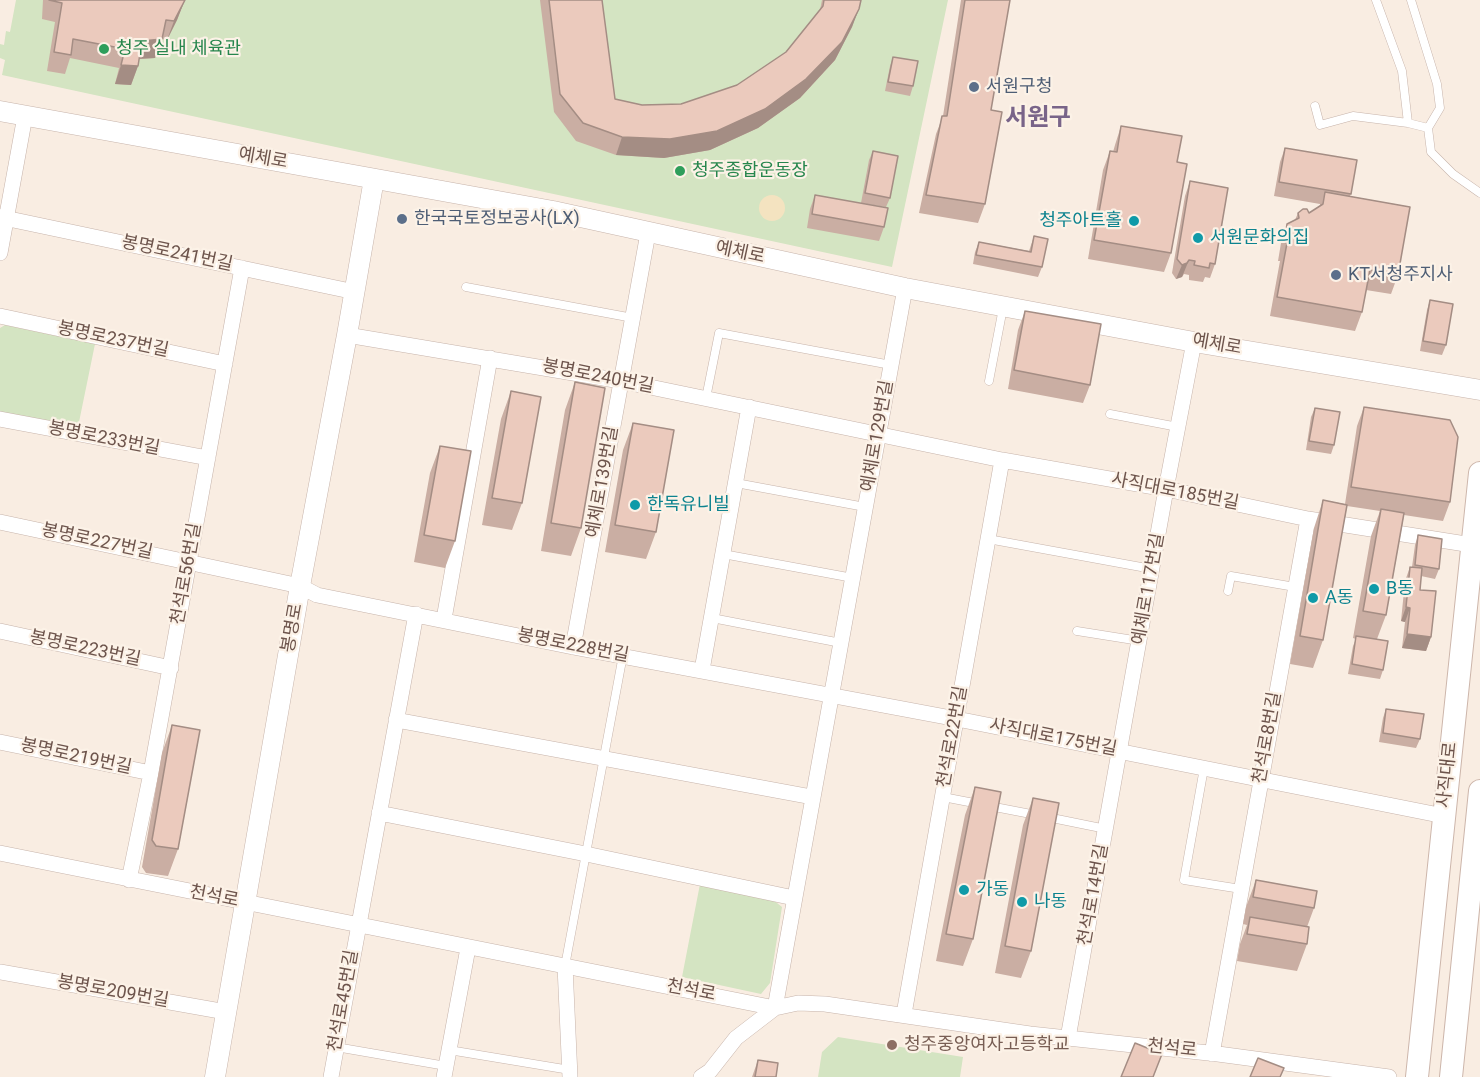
<!DOCTYPE html>
<meta charset="utf-8">
<style>
body{margin:0}
canvas{display:block;background:#f9ede2}
</style>
<canvas width="1480" height="1077"></canvas>
<script>
const c = document.querySelector('canvas').getContext('2d');
c.lineJoin = 'round';
function paint(path, color) { c.fillStyle = color; c.fill(path, 'evenodd'); }
const toPath = rows => new Path2D(rows.map(r => 'M' + r).join(''));
function trace(path, color, width, dash) { c.strokeStyle = color; c.lineWidth = width; c.lineCap = dash ? 'butt' : 'round'; c.setLineDash(dash || []); c.stroke(path); }
function drawText(font, color, halo, rows, align = 'center') {
  c.font = font + ' Roboto,"Noto Sans KR",sans-serif'; c.lineWidth = 4.5; c.setLineDash([]); c.textBaseline = 'middle'; c.strokeStyle = halo; c.fillStyle = color; for (const [text, x, y, turn = 0] of rows) {
    c.save(); c.translate(x, y); c.rotate((+turn || 0) * Math.PI / 180); c.textAlign = isNaN(turn) ? turn : align; if (halo) c.strokeText(text, 0, 0); c.fillText(text, 0, 0); c.restore();
  }
}
const green = toPath([
 [16,0,948,0,892,267,2,75,5,60,0,58,0,44,4,45,6,31,10,32],
 [5,325,95,344,78,427,0,413,0,328],
 [700,884,772,899,782,907,770,983,761,994,682,977],
 [838,1037,963,1057,960,1077,818,1077,822,1052]
]);
const sand = toPath([
 '759 208a13 13 0 1 1 26 0a13 13 0 1 1-26 0Z'
]);
const service = toPath([
 [1411,0,1437,84,1440,108,1428,128,1431,152,1453,174,1480,193],
 [1315,106,1320,125,1353,116,1408,123,1402,71,1376,0],
 [1408,123,1428,128],
 [466,287,633,318],
 [989,381,1003,308],
 [706,398,719,333,891,365],
 [1110,414,1178,427],
 [736,483,865,507],
 [988,539,1152,569],
 [723,554,853,578],
 [1228,591,1231,576,1295,587],
 [712,618,841,643],
 [1077,631,1140,641],
 [1204,768,1184,880,1241,889],
 [943,797,1036,815],
 [1047,817,1106,829],
 [565,966,623,655],
 [336,1047,446,1066],
 [449,1050,570,1070]
]);
const minor = toPath([
 [0,217,355,292],
 [0,253,25,116],
 [0,316,225,364],
 [347,335,621,381,1002,460,1166,489,1308,519,1472,545],
 [0,419,208,458],
 [0,522,300,586,317,595,573,647,957,719,1444,816],
 [444,619,490,358],
 [0,631,171,668],
 [573,647,648,233],
 [702,670,749,407],
 [396,720,812,797],
 [0,742,151,773],
 [379,813,586,854,794,898],
 [0,853,775,1008,798,1003,825,1004,1030,1034,1218,1054,1389,1077],
 [129,880,151,773,242,268],
 [565,966,570,1077],
 [0,972,226,1012],
 [904,1014,1002,460],
 [1068,1038,1166,489,1194,342],
 [1212,1054,1308,519],
 [331,1077,416,614],
 [444,1077,468,948],
 [701,1077,710,1071,736,1038,775,1008,905,288]
]);
const tertiary = toPath([
 [0,111,553,211,905,288,1194,342,1480,390],
 [215,1077,300,586,347,335,374,179]
]);
const secondary = toPath([
 [1417,1077,1480,473],
 [1451,1077,1480,791]
]);
const wall = toPath([
 [43,0,185,0,177,20,167,40,162,39,155,58,139,59,138,66,131,85,115,84,119,68,70,58,65,74,47,71,55,22,42,19],
 [540,0,602,0,615,99,642,105,681,104,737,85,786,52,820,10,822,0,861,0,852,27,835,60,800,98,758,128,710,150,664,158,616,155,576,141,554,112],
 [961,0,1010,0,991,110,985,204,978,223,919,213,936,134,943,116],
 [893,57,913,86,910,96,885,91,890,66],
 [1121,126,1177,162,1171,253,1164,272,1088,259,1103,170,1110,151,1113,152,1115,145],
 [1285,148,1351,194,1350,196,1398,275,1391,294,1366,290,1362,312,1355,331,1270,316,1280,261,1278,261,1281,243,1287,224,1295,220,1298,213,1309,213,1320,206,1320,204,1274,196,1280,162],
 [873,151,890,198,886,207,861,203,869,160],
 [1190,181,1215,264,1210,278,1205,277,1203,282,1189,280,1189,275,1184,274,1182,277,1176,279,1172,273,1185,196],
 [815,195,884,227,879,241,807,228,810,209],
 [1034,236,1042,267,1038,277,973,264,975,252,979,242,1029,251],
 [1430,300,1446,345,1442,355,1420,351,1427,310],
 [1025,311,1090,385,1083,403,1008,389,1018,330],
 [575,382,581,528,571,556,541,551,565,410],
 [511,391,522,503,512,530,482,525,501,419],
 [1364,407,1450,502,1443,521,1404,515,1386,615,1377,639,1383,670,1380,679,1348,674,1353,646,1356,639,1353,638,1371,536,1380,511,1347,506,1323,640,1313,668,1290,664,1314,528,1323,500,1345,504,1357,426],
 [1315,408,1334,445,1331,454,1306,450,1311,417],
 [633,423,656,532,646,559,605,552,623,450],
 [440,446,455,541,445,568,414,562,430,473],
 [1418,535,1439,569,1435,579,1421,576,1420,590,1431,637,1426,651,1402,648,1405,622,1401,621,1405,581,1410,567,1412,567,1415,545],
 [1386,709,1420,739,1416,748,1379,742,1383,718],
 [172,725,178,849,168,876,146,873,142,867,162,753],
 [975,787,973,939,963,966,936,961,965,815],
 [1033,798,1031,951,1021,978,995,973,1023,825],
 [1256,880,1314,908,1307,927,1307,944,1297,971,1237,961,1240,944,1247,925,1243,924,1246,907],
 [758,1060,776,1077,752,1077]
]);
const shadedWall = toPath([
 [184,2,177,20,167,40,174,21],
 [859,9,852,27,835,60,800,98,758,128,710,150,664,158,616,155,622,137,765,109],
 [162,39,155,58,136,59,142,41],
 [121,65,138,66,131,85,115,84],
 [1189,260,1182,277,1176,279,1182,265],
 [1406,607,1410,608,1405,622,1401,621],
 [1407,634,1431,637,1426,651,1402,648]
]);
const building = toPath([
 [49,0,185,0,174,21,166,20,162,39,142,41,138,66,121,65,125,49,73,39,71,55,54,52,62,3,49,0],
 [549,0,602,0,615,99,642,105,681,104,737,85,786,52,823,6,824,0,861,0,859,9,842,42,806,79,765,109,717,131,670,139,622,137,583,123,560,94,549,0],
 [965,0,1010,0,991,110,1002,112,985,204,926,195,942,116,947,116,965,0],
 [893,57,918,61,913,86,888,82,893,57],
 [1121,126,1182,136,1177,162,1187,164,1171,253,1094,240,1110,151,1117,152,1121,126],
 [1285,148,1357,160,1351,194,1279,182,1285,148],
 [873,151,898,156,890,198,865,193,873,151],
 [1190,181,1228,188,1215,264,1210,263,1209,268,1194,265,1195,261,1189,260,1187,263,1182,265,1177,259,1190,181],
 [1325,192,1410,207,1398,275,1370,270,1362,312,1277,297,1287,243,1284,242,1287,224,1299,218,1298,213,1303,209,1307,209,1309,213,1323,204,1325,192],
 [815,195,888,208,884,227,812,214,815,195],
 [1034,236,1048,239,1042,267,976,255,979,242,1031,252,1034,236],
 [1430,300,1453,304,1446,345,1423,341,1430,300],
 [1025,311,1101,324,1090,385,1014,370,1025,311],
 [575,382,605,388,581,528,551,523,575,382],
 [511,391,541,397,522,503,492,498,511,391],
 [1364,407,1450,420,1458,437,1450,502,1351,487,1364,407],
 [1315,408,1340,412,1334,445,1309,441,1315,408],
 [633,423,674,430,656,532,615,525,633,423],
 [440,446,471,451,455,541,424,535,440,446],
 [1323,500,1347,505,1323,640,1300,636,1323,500],
 [1381,509,1404,513,1386,615,1363,611,1381,509],
 [1418,535,1442,539,1439,569,1415,565,1418,535],
 [1410,567,1422,568,1420,590,1436,591,1431,637,1407,634,1410,608,1406,607,1410,567],
 [1356,636,1388,641,1383,670,1352,664,1356,636],
 [1386,709,1424,714,1420,739,1383,733,1386,709],
 [172,725,200,730,178,849,156,846,152,840,172,725],
 [975,787,1001,792,973,939,946,934,975,787],
 [1033,798,1059,803,1031,951,1005,946,1033,798],
 [1256,880,1317,891,1314,908,1253,897,1256,880],
 [1250,917,1309,927,1307,944,1247,934,1250,917],
 [1135,1043,1162,1054,1153,1077,1121,1077,1135,1043],
 [1258,1058,1284,1068,1280,1077,1250,1077,1258,1058],
 [758,1060,778,1063,776,1077,755,1077,758,1060]
]);
const markers = [
 [104,49,6,"#2e9e5b"],
 [974,87,6,"#5c6f8a"],
 [680,171,6,"#2e9e5b"],
 [402,219,6,"#5c6f8a"],
 [1134,221,6,"#0f9aa8"],
 [1198,238,6,"#0f9aa8"],
 [1336,275,6,"#5c6f8a"],
 [635,505,6,"#0f9aa8"],
 [1374,589,6,"#0f9aa8"],
 [1313,598,6,"#0f9aa8"],
 [964,890,6,"#0f9aa8"],
 [1022,902,6,"#0f9aa8"],
 [892,1045,6,"#8d6e63"]
];
const leisureNames = [
 ["청주 실내 체육관",116,49],
 ["청주종합운동장",692,171]
];
const serviceNames = [
 ["서원구청",986,87],
 ["한국국토정보공사(LX)",414,219],
 ["KT서청주지사",1348,275]
];
const streetNames = [
 ["예체로",263,159,10],
 ["예체로",740,253,12],
 ["봉명로241번길",177,254,12],
 ["봉명로237번길",113,340,12],
 ["예체로",1217,345,10],
 ["봉명로240번길",598,377,11],
 ["예체로129번길",878,436,-80],
 ["봉명로233번길",104,439,11],
 ["예체로139번길",603,482,-80],
 ["사직대로185번길",1175,492,11],
 ["봉명로227번길",97,542,12],
 ["천석로56번길",187,574,-80],
 ["예체로117번길",1149,589,-80],
 ["봉명로",293,628,-80],
 ["봉명로228번길",573,646,11],
 ["봉명로223번길",85,649,12],
 ["천석로22번길",953,737,-80],
 ["사직대로175번길",1053,738,11],
 ["천석로8번길",1268,738,-80],
 ["봉명로219번길",76,757,12],
 ["사직대로",1448,775,-84],
 ["천석로14번길",1094,895,-80],
 ["천석로",214,897,11],
 ["천석로",691,991,11],
 ["봉명로209번길",113,992,10],
 ["천석로45번길",344,1001,-80],
 ["천석로",1172,1049,6]
];
const cultureNames = [
 ["청주아트홀",1122,221,"right"],
 ["서원문화의집",1210,238],
 ["한독유니빌",647,505],
 ["B동",1386,589],
 ["A동",1325,598],
 ["가동",976,890],
 ["나동",1034,902]
];
const educationNames = [
 ["청주중앙여자고등학교",904,1045]
];
const districtNames = [
 ["서원구",1038,119]
];
paint(green, '#d4e4c2');
paint(sand, '#f4e3c0');
trace(service, '#c7b4ab', 9);
trace(minor, '#c7b4ab', 16);
trace(tertiary, '#c7b4ab', 21);
trace(secondary, '#cdb6ab', 24);
trace(service, '#fff', 8);
trace(minor, '#fff', 15);
trace(tertiary, '#fff', 20);
trace(secondary, '#fff', 22);
paint(wall, '#caaea3');
paint(shadedWall, '#a48d84');
paint(building, '#ebcabd');
trace(building, '#a48d84', 1.5);
for (const [x, y, r, color] of markers) { const dot = new Path2D(); dot.arc(x, y, r, 0, 2 * Math.PI); c.fillStyle = color; c.fill(dot); trace(dot, '#fcf2e7', 2); }
drawText('18px', '#27864d', '#fcf2e7', leisureNames, 'left');
drawText('18px', '#4e5e75', '#fcf2e7', serviceNames, 'left');
drawText('18px', '#6d544c', '#fcf2e7', streetNames);
drawText('18px', '#0d838f', '#fcf2e7', cultureNames, 'left');
drawText('18px', '#785e54', '#fcf2e7', educationNames, 'left');
drawText('bold 24px', '#796489', '#fcf2e7', districtNames);
</script>
